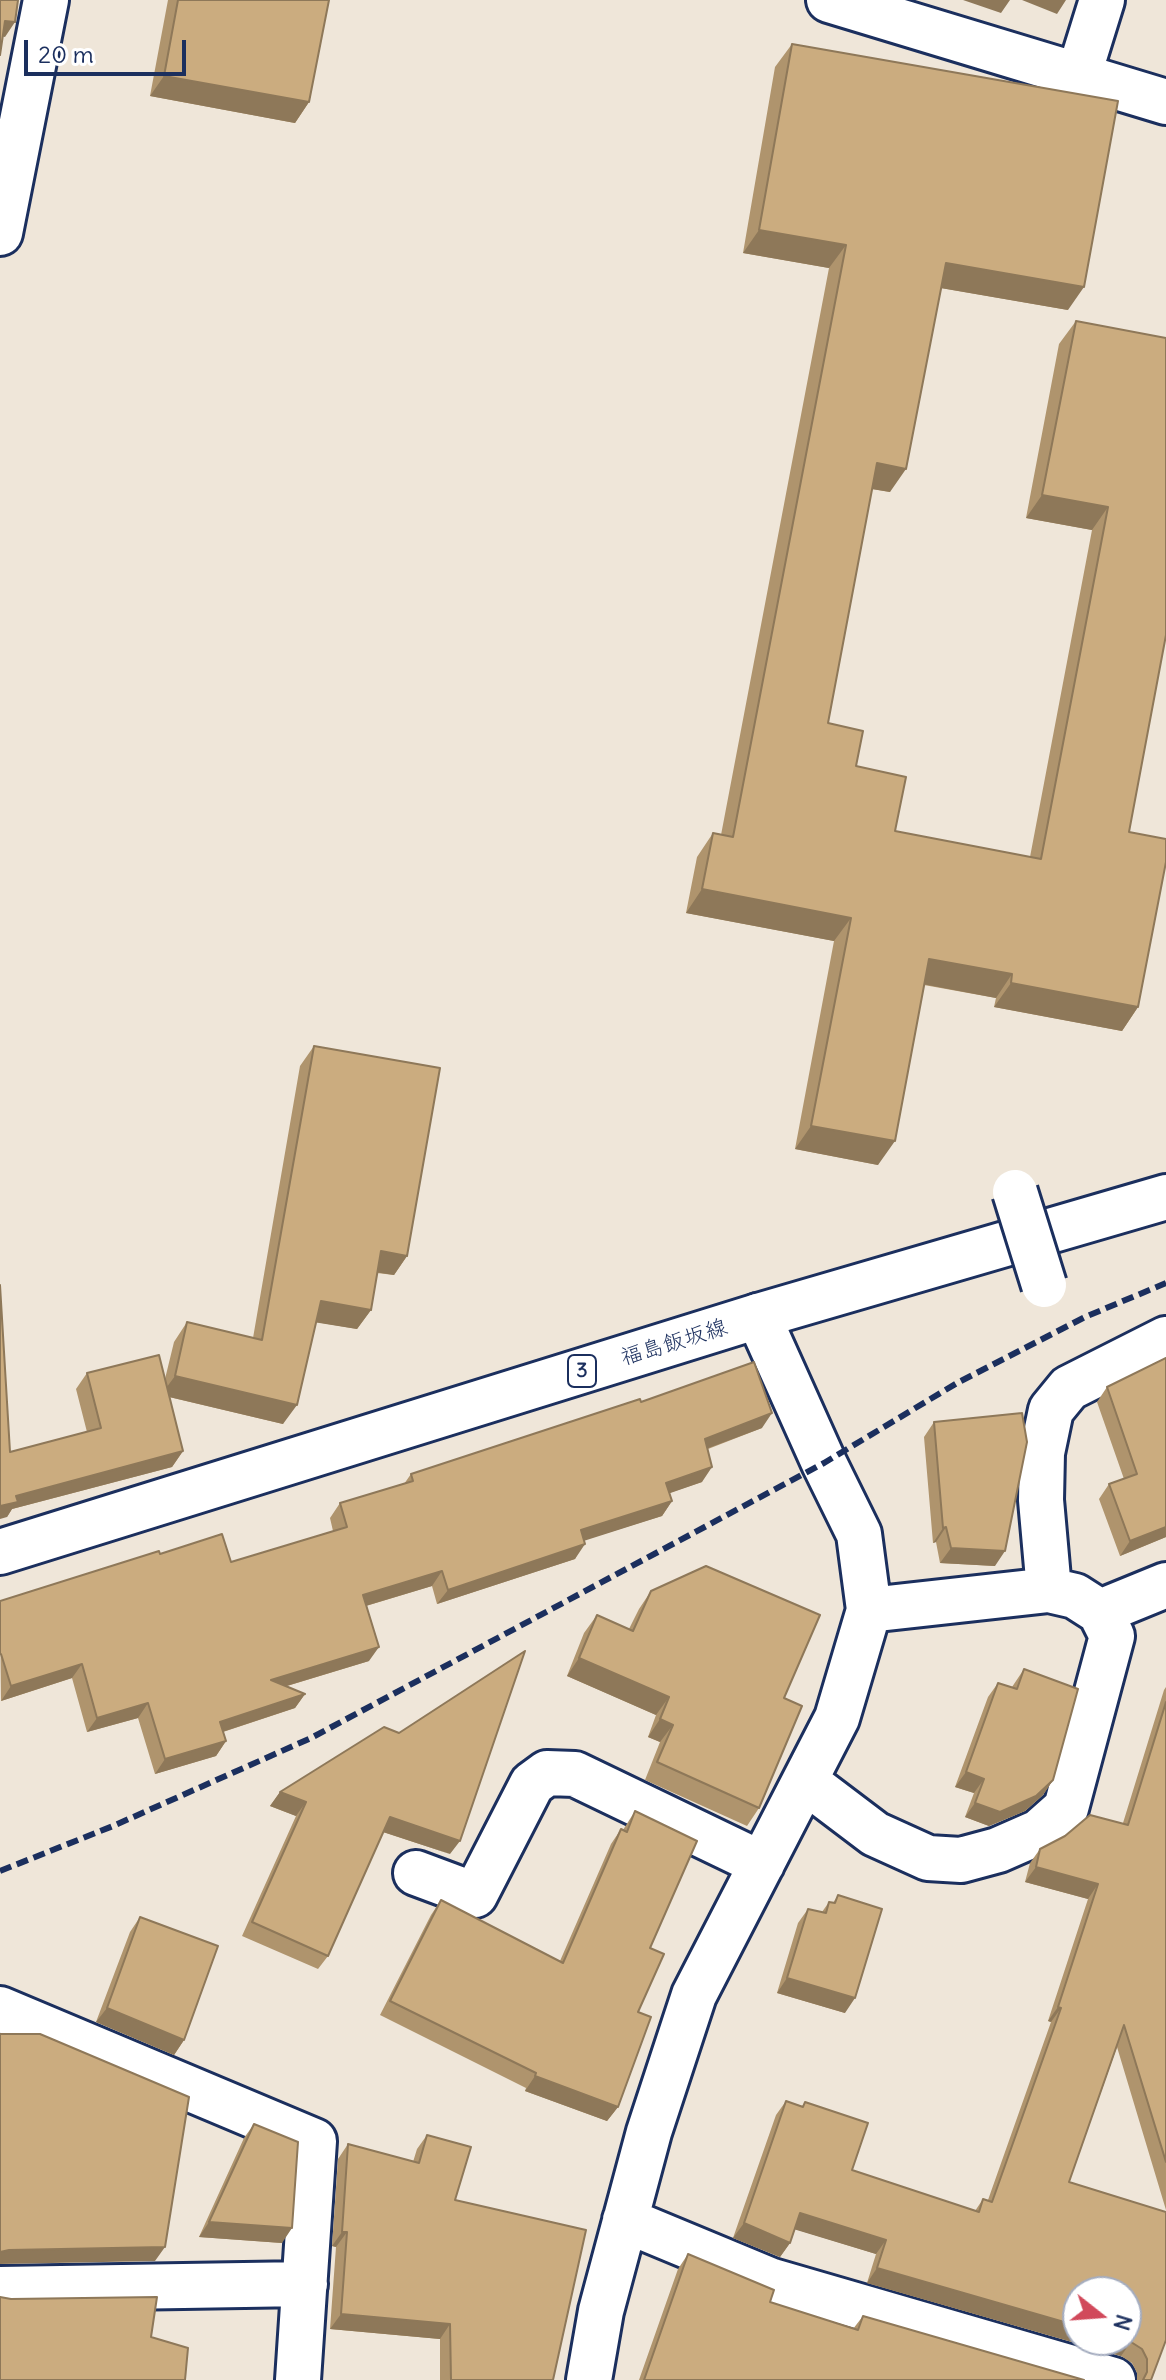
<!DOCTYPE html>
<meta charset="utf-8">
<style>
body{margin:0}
#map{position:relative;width:1166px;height:2380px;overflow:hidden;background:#efe6d9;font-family:Delius,sans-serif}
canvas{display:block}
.north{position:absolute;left:1062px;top:2276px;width:80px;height:80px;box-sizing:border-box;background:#fff;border:2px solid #a4acbf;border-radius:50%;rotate:107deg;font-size:22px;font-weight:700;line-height:32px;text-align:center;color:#1b2f5e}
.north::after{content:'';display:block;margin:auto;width:28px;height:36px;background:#d1495b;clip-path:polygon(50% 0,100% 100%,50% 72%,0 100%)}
.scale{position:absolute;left:24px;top:40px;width:162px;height:36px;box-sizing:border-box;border:4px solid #1b2f5e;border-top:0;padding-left:10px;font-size:24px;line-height:28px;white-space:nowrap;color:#1b2f5e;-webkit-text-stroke:6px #fff;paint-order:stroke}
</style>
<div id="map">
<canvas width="1166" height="2380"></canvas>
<div class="north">N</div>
<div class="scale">20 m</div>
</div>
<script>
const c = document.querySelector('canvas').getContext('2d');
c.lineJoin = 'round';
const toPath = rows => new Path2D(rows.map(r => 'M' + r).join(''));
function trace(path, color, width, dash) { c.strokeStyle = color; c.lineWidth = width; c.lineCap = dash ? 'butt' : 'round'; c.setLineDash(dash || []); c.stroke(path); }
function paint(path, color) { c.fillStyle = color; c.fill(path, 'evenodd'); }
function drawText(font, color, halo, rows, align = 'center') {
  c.font = font + ' Delius,"Klee One",sans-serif'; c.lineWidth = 8; c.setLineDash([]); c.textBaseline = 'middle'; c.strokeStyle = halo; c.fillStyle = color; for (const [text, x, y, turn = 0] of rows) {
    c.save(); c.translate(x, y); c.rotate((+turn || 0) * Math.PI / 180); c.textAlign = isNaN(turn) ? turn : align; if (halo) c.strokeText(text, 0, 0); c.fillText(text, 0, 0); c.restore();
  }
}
const minor = toPath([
 [829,0,1166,102],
 [1079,74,1102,0],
 [0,233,46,0],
 [1049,1590,1041,1500,1042,1453,1051,1410,1069,1388,1166,1339],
 [1100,1612,1166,1585],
 [805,1781,875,1834,928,1858,961,1860,998,1850,1039,1832,1066,1808,1112,1636,1100,1612,1075,1596,1049,1590,869,1610],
 [416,1873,475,1895,532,1784,547,1773,575,1774,762,1864],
 [0,2009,314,2141,298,2380],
 [625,2220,772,2281,1113,2380],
 [0,2289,305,2284],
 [589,2380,601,2311,649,2132,694,1995,837,1718,869,1610,859,1534,824,1463,758,1316]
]);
const major = toPath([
 [0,1552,758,1316,1166,1197]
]);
const rail = toPath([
 [0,1871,113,1826,311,1738,824,1463,957,1383,1085,1317,1166,1283]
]);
const minorBridge = toPath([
 [1015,1192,1044,1285]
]);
const wall = toPath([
 [168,0,329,0,309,102,295,123,150,96],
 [792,44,1068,310,941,288,890,492,872,489,828,723,856,766,895,831,1030,857,1092,530,1026,518,1059,344,1076,321,1166,338,1129,832,1138,1007,1122,1031,994,1007,996,998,924,985,878,1165,795,1149,834,941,686,913,697,857,713,833,721,835,829,268,743,253,775,67],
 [314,1046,407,1256,394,1275,377,1273,371,1310,357,1329,316,1322,283,1424,169,1397,183,1451,172,1467,12,1509,7,1517,10,1452,87,1432,76,1389,87,1373,165,1379,174,1342,187,1322,253,1338,300,1066],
 [1107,1387,1166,1537,1120,1556,1099,1499,1109,1484,1124,1479,1097,1402],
 [641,1402,762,1428,708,1449,702,1482,669,1493,672,1501,662,1516,584,1540,575,1559,437,1604,432,1586,366,1606,369,1661,287,1686,305,1694,295,1708,223,1732,226,1741,216,1756,155,1774,138,1718,87,1732,72,1678,1,1701,0,1601,160,1554,231,1562,333,1531,330,1518,340,1503,404,1484,411,1474],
 [934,1422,995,1566,940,1563,936,1542,933,1543,924,1437],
 [651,1591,784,1698,759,1808,747,1826,645,1780,660,1742,648,1737,656,1715,567,1676,584,1633,597,1615,629,1629,639,1609],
 [1024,1669,1053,1780,1043,1795,1025,1811,989,1826,965,1817,974,1793,955,1787,988,1697,998,1683,1012,1687],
 [1166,1687,1166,2210,1117,2047,1069,2182,1166,2212,1151,2380,1137,2380,1137,2373,1132,2363,1121,2356,867,2283,876,2254,795,2229,790,2243,780,2257,733,2238,776,2115,786,2101,802,2106,805,2102,852,2170,975,2211,983,2199,988,2200,1051,2022,1048,2021,1088,1899,1025,1882,1030,1863,1040,1849,1123,1823,1164,1690],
 [280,1792,450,1854,383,1832,328,1956,318,1969,242,1936,296,1816,270,1806],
 [635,1811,650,1948,618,2107,607,2121,525,2091,526,2088,380,2015,431,1915,441,1900,560,1961,611,1844,621,1829,623,1830],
 [838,1895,845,2013,777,1993,798,1923,808,1909,822,1912,829,1902,833,1903],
 [140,1917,184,2040,174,2055,96,2022,130,1932],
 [254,2124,282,2243,199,2237,244,2138],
 [427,2135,455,2200,553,2380,440,2380,440,2339,330,2329,336,2247,332,2246,338,2159,348,2144,413,2162,417,2149],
 [688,2254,770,2302,853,2329,863,2316,1084,2380,639,2380,678,2269]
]);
const shadedWall = toPath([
 [963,0,1010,0,1001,13],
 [1022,0,1066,0,1057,14],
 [5,21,15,22,5,37,0,36],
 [164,76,309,102,295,123,150,96],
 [759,230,846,245,829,268,743,253],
 [946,263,1084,287,1068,310,929,286],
 [877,463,906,469,890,492,860,487],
 [1042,495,1108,507,1092,530,1026,518],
 [702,889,851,918,834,941,686,913],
 [929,959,1012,974,996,998,912,982],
 [1011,983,1138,1007,1122,1031,994,1007],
 [811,1126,895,1141,878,1165,795,1149],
 [381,1251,407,1256,394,1275,368,1271],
 [321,1301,371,1310,357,1329,307,1321],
 [175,1376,297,1405,283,1424,161,1395],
 [772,1413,762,1428,695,1453,705,1439],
 [183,1451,172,1467,12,1509,7,1517,0,1519,0,1506,16,1496],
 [712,1467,702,1482,656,1498,666,1483],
 [672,1501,662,1516,571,1545,581,1530],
 [946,1527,936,1542,933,1543,943,1528],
 [1166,1527,1166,1537,1120,1556,1130,1541],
 [585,1544,575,1559,437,1604,448,1590],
 [951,1548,1005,1551,995,1566,940,1563],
 [442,1571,432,1586,352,1610,363,1595],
 [379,1647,369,1661,260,1694,271,1680],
 [579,1658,669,1697,656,1715,567,1676],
 [82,1664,72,1678,1,1701,11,1686],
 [305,1694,295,1708,210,1736,220,1722],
 [148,1703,138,1718,87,1732,97,1718],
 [660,1719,673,1725,660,1742,648,1737],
 [226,1741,216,1756,155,1774,165,1759],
 [966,1772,984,1779,974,1793,955,1787],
 [1053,1780,1043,1795,1025,1811,989,1826,965,1817,975,1803],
 [280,1792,306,1802,296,1816,270,1806],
 [390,1817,460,1841,450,1854,380,1831],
 [1036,1867,1098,1884,1088,1899,1025,1882],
 [787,1978,855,1998,845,2013,777,1993],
 [1058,2007,1061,2008,1051,2022,1048,2021],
 [107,2008,184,2040,174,2055,96,2022],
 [535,2076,618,2107,607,2121,525,2091],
 [800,2213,886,2240,876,2254,790,2228],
 [209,2222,292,2228,282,2243,199,2237],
 [744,2223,790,2243,780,2257,733,2238],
 [342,2232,347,2232,336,2247,332,2246],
 [165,2247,155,2261,0,2264,0,2252,9,2250],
 [877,2268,1078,2326,1078,2340,1125,2340,1131,2342,1121,2356,867,2283],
 [341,2314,450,2324,440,2339,330,2329]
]);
const building = toPath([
 [0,0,18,0,15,22,5,21,0,55,0,0],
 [178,0,329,0,309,102,164,76,178,0],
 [792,44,1118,101,1084,287,946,263,906,469,877,463,828,723,863,731,856,766,906,777,895,831,1041,859,1108,507,1042,495,1076,321,1166,338,1166,635,1129,832,1166,839,1166,862,1138,1007,1011,983,1012,974,929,959,895,1141,811,1126,851,918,702,889,713,833,733,837,846,245,759,230,792,44],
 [314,1046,440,1068,407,1256,381,1251,371,1310,321,1301,297,1405,175,1376,187,1322,262,1340,314,1046],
 [0,1285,10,1452,101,1428,87,1373,159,1355,183,1451,16,1496,18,1502,0,1506,0,1285],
 [1166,1358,1166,1527,1130,1541,1109,1484,1137,1474,1107,1387,1166,1358],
 [754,1362,772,1413,705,1439,712,1467,666,1483,672,1501,581,1530,585,1544,448,1590,442,1571,363,1595,379,1647,271,1680,305,1694,220,1722,226,1741,165,1759,148,1703,97,1718,82,1664,11,1686,1,1654,0,1654,0,1601,159,1551,160,1554,222,1534,231,1562,347,1527,340,1503,413,1481,411,1474,640,1399,641,1402,754,1362],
 [1022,1413,1027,1442,1005,1551,951,1548,946,1527,943,1528,934,1422,1022,1413],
 [706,1566,820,1615,784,1698,802,1706,759,1808,657,1762,673,1725,660,1719,669,1697,579,1658,597,1615,633,1631,651,1591,706,1566],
 [525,1651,460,1841,390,1817,328,1956,252,1922,306,1802,280,1792,384,1727,399,1733,525,1651],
 [1024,1669,1078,1689,1053,1780,1036,1796,1000,1812,975,1803,984,1779,966,1772,998,1683,1017,1689,1024,1669],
 [1166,1702,1166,2162,1124,2025,1069,2182,1166,2212,1166,2340,1151,2380,1143,2380,1147,2372,1147,2359,1142,2349,1131,2342,1125,2340,1126,2340,1126,2292,1078,2292,1078,2326,877,2268,886,2240,800,2213,790,2243,744,2223,786,2101,803,2107,805,2102,868,2123,852,2170,979,2212,983,2199,992,2202,1061,2008,1058,2007,1098,1884,1036,1867,1040,1849,1065,1836,1090,1815,1128,1825,1166,1702],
 [635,1811,697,1841,650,1948,664,1954,638,2012,651,2017,618,2107,535,2076,536,2073,390,2001,441,1900,563,1963,621,1829,627,1832,635,1811],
 [838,1895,882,1909,855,1998,787,1978,808,1909,826,1913,829,1902,835,1903,838,1895],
 [140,1917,218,1946,184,2040,107,2008,140,1917],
 [0,2034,40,2034,189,2097,165,2247,9,2250,0,2252,0,2034],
 [254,2124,298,2142,292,2228,209,2222,254,2124],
 [427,2135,471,2147,455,2200,586,2230,553,2380,451,2380,450,2324,341,2314,347,2232,342,2232,348,2144,419,2163,427,2135],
 [688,2254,774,2290,770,2302,858,2330,863,2316,1084,2380,644,2380,688,2254],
 [0,2297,11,2299,157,2297,151,2337,188,2348,185,2380,0,2380,0,2297]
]);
const shields = [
 [582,1371,28]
];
const shieldNames = [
 ["3",582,1371]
];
const streetNames = [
 ["福島飯坂線",674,1343,-17]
];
trace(minor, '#1b2f5e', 50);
trace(major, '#1b2f5e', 50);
trace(minor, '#fff', 44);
trace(major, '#fff', 44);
trace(rail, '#1b2f5e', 6, [12, 6]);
trace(minorBridge, '#1b2f5e', 50, []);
trace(minorBridge, '#fff', 44);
paint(wall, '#af946d');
paint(shadedWall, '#8e7859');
paint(building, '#cbac7f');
trace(building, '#8e7859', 2);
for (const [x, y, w] of shields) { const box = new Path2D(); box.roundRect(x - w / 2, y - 16, w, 32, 6); c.fillStyle = '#fff'; c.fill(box); trace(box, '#1b2f5e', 2); }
drawText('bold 20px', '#1b2f5e', null, shieldNames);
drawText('22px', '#1b2f5e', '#fff', streetNames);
</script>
